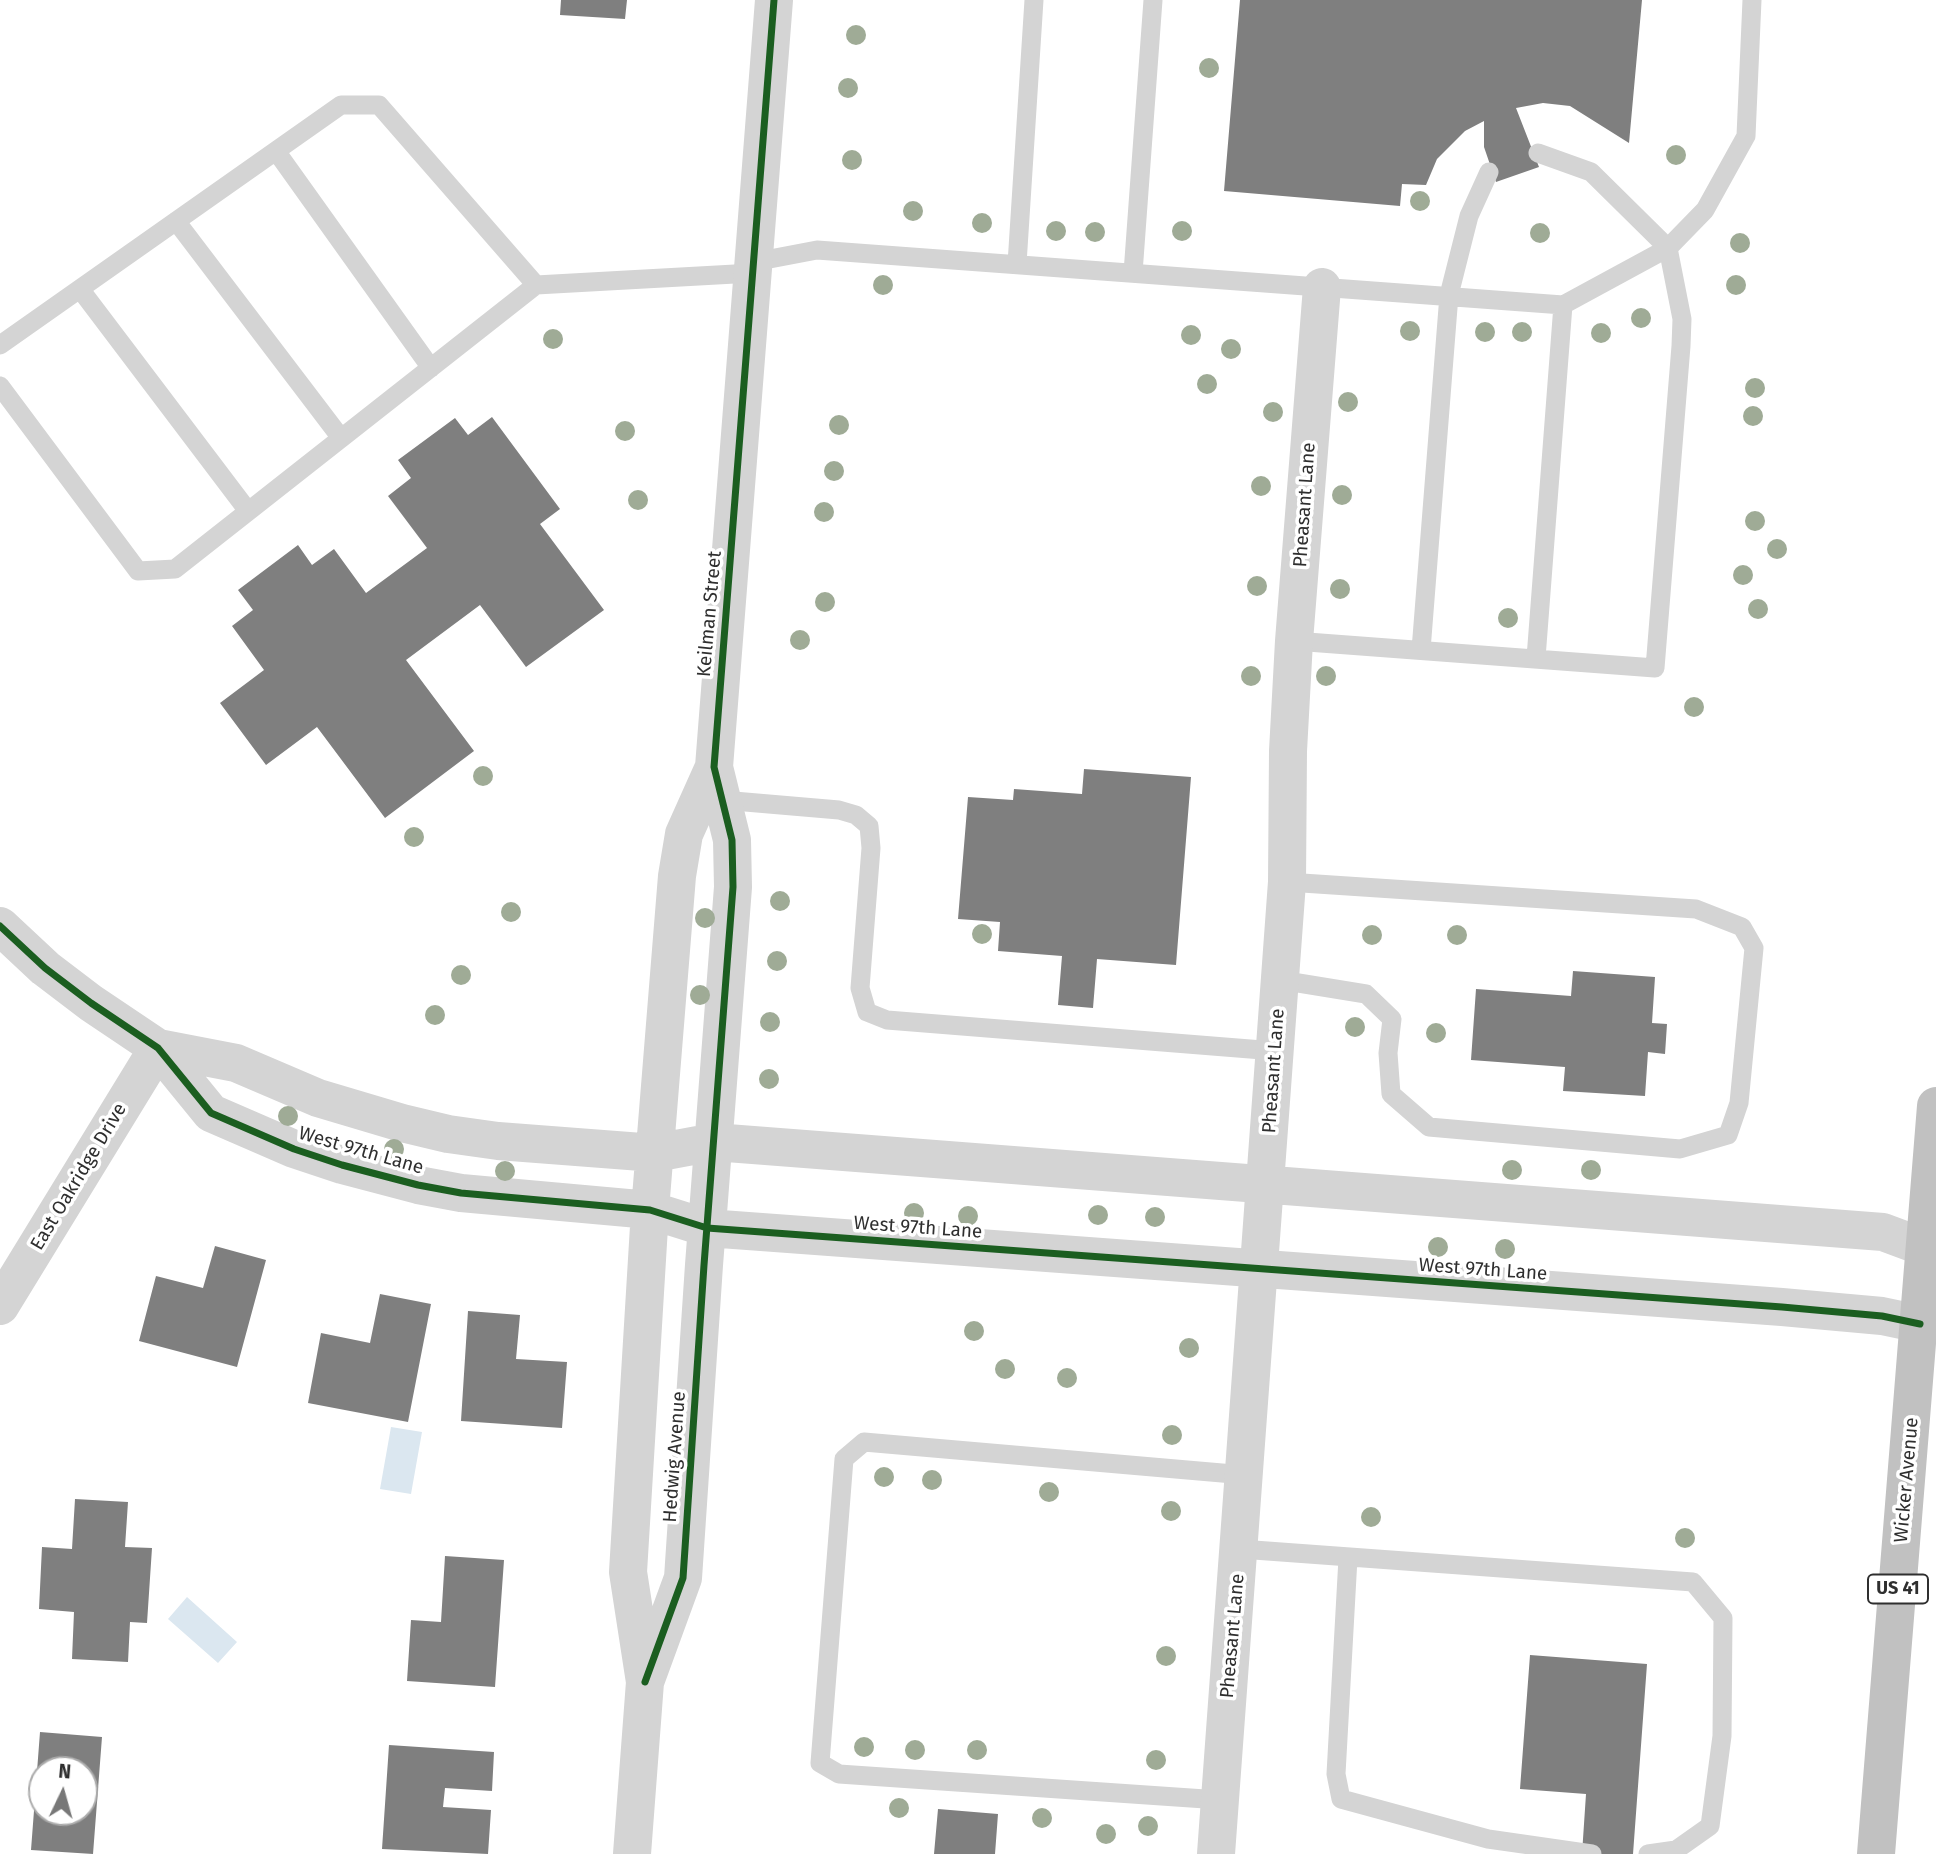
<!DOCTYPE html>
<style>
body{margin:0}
#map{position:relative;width:1936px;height:1854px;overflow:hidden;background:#fff;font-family:"Fira Sans",sans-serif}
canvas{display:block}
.north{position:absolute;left:28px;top:1756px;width:70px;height:70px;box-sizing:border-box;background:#fff;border:2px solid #acacac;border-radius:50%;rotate:5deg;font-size:19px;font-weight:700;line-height:28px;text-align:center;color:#2f2f2f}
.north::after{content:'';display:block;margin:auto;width:24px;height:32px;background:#787878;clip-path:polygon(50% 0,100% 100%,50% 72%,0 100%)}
</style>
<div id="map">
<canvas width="1936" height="1854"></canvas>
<div class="north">N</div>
</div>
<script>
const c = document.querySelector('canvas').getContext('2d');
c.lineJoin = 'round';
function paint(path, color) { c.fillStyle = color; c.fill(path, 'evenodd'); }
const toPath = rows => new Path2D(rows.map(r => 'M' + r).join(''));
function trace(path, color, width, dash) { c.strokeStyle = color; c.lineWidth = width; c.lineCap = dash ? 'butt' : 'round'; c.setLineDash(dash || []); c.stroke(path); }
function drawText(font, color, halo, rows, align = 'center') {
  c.font = font + ' "Fira Sans",sans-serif'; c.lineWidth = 7; c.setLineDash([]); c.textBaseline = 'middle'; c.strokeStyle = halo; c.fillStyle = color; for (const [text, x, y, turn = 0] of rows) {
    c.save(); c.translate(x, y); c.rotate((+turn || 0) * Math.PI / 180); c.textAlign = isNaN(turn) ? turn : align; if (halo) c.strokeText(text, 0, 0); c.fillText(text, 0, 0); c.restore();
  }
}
const water = toPath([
 [391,1427,422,1432,411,1494,380,1489],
 [187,1597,237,1642,218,1663,168,1619]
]);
const building = toPath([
 [561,0,627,0,625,19,560,15],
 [1240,0,1642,0,1629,143,1570,106,1543,103,1516,108,1539,167,1496,182,1484,147,1484,121,1465,131,1437,159,1426,185,1402,184,1400,206,1224,191],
 [492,417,560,509,540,524,604,610,526,667,480,605,406,660,474,751,385,818,317,727,266,765,220,703,264,670,232,626,253,610,238,590,298,545,312,565,334,549,366,593,427,548,388,496,411,478,398,460,455,418,468,435],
 [1084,769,1191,777,1176,965,1097,959,1093,1008,1058,1005,1062,956,998,951,1000,922,958,919,968,797,1013,800,1014,789,1082,794],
 [1573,971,1655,977,1652,1023,1667,1024,1665,1054,1648,1052,1645,1096,1563,1091,1565,1067,1471,1060,1476,989,1571,996],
 [215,1246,266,1260,237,1367,139,1341,156,1276,203,1288],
 [380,1294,431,1304,408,1422,308,1403,321,1333,370,1343],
 [468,1311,520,1315,516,1359,567,1362,562,1428,461,1421],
 [75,1499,128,1502,125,1547,152,1548,147,1623,130,1622,128,1662,72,1659,74,1612,39,1609,42,1547,72,1549],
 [445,1556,504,1560,495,1687,407,1681,411,1620,441,1622],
 [1530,1655,1647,1664,1633,1854,1582,1854,1586,1794,1520,1789],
 [40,1732,102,1737,93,1854,31,1850],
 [42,1770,84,1770,84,1812,42,1812],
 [389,1745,494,1752,492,1791,445,1788,443,1807,491,1810,488,1854,382,1849],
 [938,1809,998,1814,995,1854,934,1854]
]);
const lane = toPath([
 [276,151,431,368],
 [176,221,341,438],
 [754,262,817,250,1563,305,1668,248,1591,172,1538,153],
 [1017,264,1034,0],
 [1133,273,1153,0],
 [80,289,248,511],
 [0,345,341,105,379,105,536,285],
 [0,386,138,571,175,569,536,285,753,273],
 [1294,641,1655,668,1681,346,1682,319,1668,248,1705,210,1746,136,1752,0],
 [1421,650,1449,295,1469,216,1489,172],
 [1536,658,1563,305],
 [722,800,839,810,856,815,869,826,871,848,860,988,867,1012,887,1020,1275,1051],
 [1280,980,1366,994,1392,1019,1388,1053,1391,1094,1429,1127,1680,1149,1728,1135,1739,1103,1754,948,1742,927,1696,909,1287,882],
 [1240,1549,1693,1582,1723,1618,1722,1736,1710,1826,1676,1850,1648,1854],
 [1348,1558,1336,1774,1341,1799,1488,1839,1592,1854],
 [1220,1800,839,1774,820,1763,844,1459,864,1442,1245,1475]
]);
const street = toPath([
 [0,926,45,968,91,1003,158,1048,211,1113,294,1149,342,1165,418,1185,461,1193,650,1210,707,1228,1782,1307,1882,1316,1920,1324],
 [158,1048,236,1063,318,1098,402,1123,448,1134,498,1141,655,1153,714,1142,1883,1232,1926,1248],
 [0,1306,158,1048],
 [645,1682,683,1578,704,1265,733,887,732,840,714,767,774,0],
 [632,1854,645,1682,628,1572,650,1210,677,876,684,834,714,767],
 [1216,1854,1287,882,1288,751,1294,641,1322,287]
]);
const highway = toPath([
 [1876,1854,1936,1106]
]);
const cycleway = toPath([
 [0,926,45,968,91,1003,158,1048,211,1113,294,1149,342,1165,418,1185,461,1193,650,1210,707,1228,1782,1307,1882,1316,1920,1324],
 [645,1682,683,1578,704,1265,733,887,732,840,714,767,774,0]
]);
const trees = [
 [856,35],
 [1209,68],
 [848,88],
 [1676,155],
 [852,160],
 [1420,201],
 [913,211],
 [982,223],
 [1056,231],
 [1182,231],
 [1095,232],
 [1540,233],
 [1740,243],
 [883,285],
 [1736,285],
 [1641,318],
 [1410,331],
 [1485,332],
 [1522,332],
 [1601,333],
 [1191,335],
 [553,339],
 [1231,349],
 [1207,384],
 [1755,388],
 [1348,402],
 [1273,412],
 [1753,416],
 [839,425],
 [625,431],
 [834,471],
 [1261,486],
 [1342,495],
 [638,500],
 [824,512],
 [1755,521],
 [1777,549],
 [1743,575],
 [1257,586],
 [1340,589],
 [825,602],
 [1758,609],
 [1508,618],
 [800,640],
 [1251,676],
 [1326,676],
 [1694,707],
 [483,776],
 [414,837],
 [780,901],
 [511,912],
 [705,918],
 [982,934],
 [1372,935],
 [1457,935],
 [777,961],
 [461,975],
 [700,995],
 [435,1015],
 [770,1022],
 [1355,1027],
 [1436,1033],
 [769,1079],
 [288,1116],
 [394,1149],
 [1512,1170],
 [1591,1170],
 [505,1171],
 [914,1213],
 [1098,1215],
 [968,1216],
 [1155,1217],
 [1438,1247],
 [1505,1249],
 [974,1331],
 [1189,1348],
 [1005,1369],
 [1067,1378],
 [1172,1435],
 [884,1477],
 [932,1480],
 [1049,1492],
 [1171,1511],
 [1371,1517],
 [1685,1538],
 [1166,1656],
 [864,1747],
 [915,1750],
 [977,1750],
 [1156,1760],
 [899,1808],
 [1042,1818],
 [1148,1826],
 [1106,1834]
];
const shields = [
 [1898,1589,60]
];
const shieldNames = [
 ["US 41",1898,1589]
];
const streetNames = [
 ["Pheasant Lane",1305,505,-86],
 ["Keilman Street",710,614,-85],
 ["Pheasant Lane",1274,1071,-86],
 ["West 97th Lane",361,1151,16],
 ["East Oakridge Drive",79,1177,-59],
 ["West 97th Lane",918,1228,4],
 ["West 97th Lane",1483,1270,4],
 ["Hedwig Avenue",675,1457,-86],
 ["Wicker Avenue",1907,1480,-85],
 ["Pheasant Lane",1233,1636,-85]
];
paint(water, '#dbe7f0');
paint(building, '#7f7f7f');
trace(lane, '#d4d4d4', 19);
trace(street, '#d4d4d4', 38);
trace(highway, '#c1c1c1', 38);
trace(cycleway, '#1b5e20', 7);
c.fillStyle = '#9fab96';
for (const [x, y] of trees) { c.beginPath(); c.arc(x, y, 10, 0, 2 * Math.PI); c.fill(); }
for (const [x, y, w] of shields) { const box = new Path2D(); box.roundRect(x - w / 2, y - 14.5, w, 29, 5); c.fillStyle = '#fff'; c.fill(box); trace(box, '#2f2f2f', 2); }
drawText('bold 18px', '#2f2f2f', null, shieldNames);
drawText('19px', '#2f2f2f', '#fff', streetNames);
</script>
